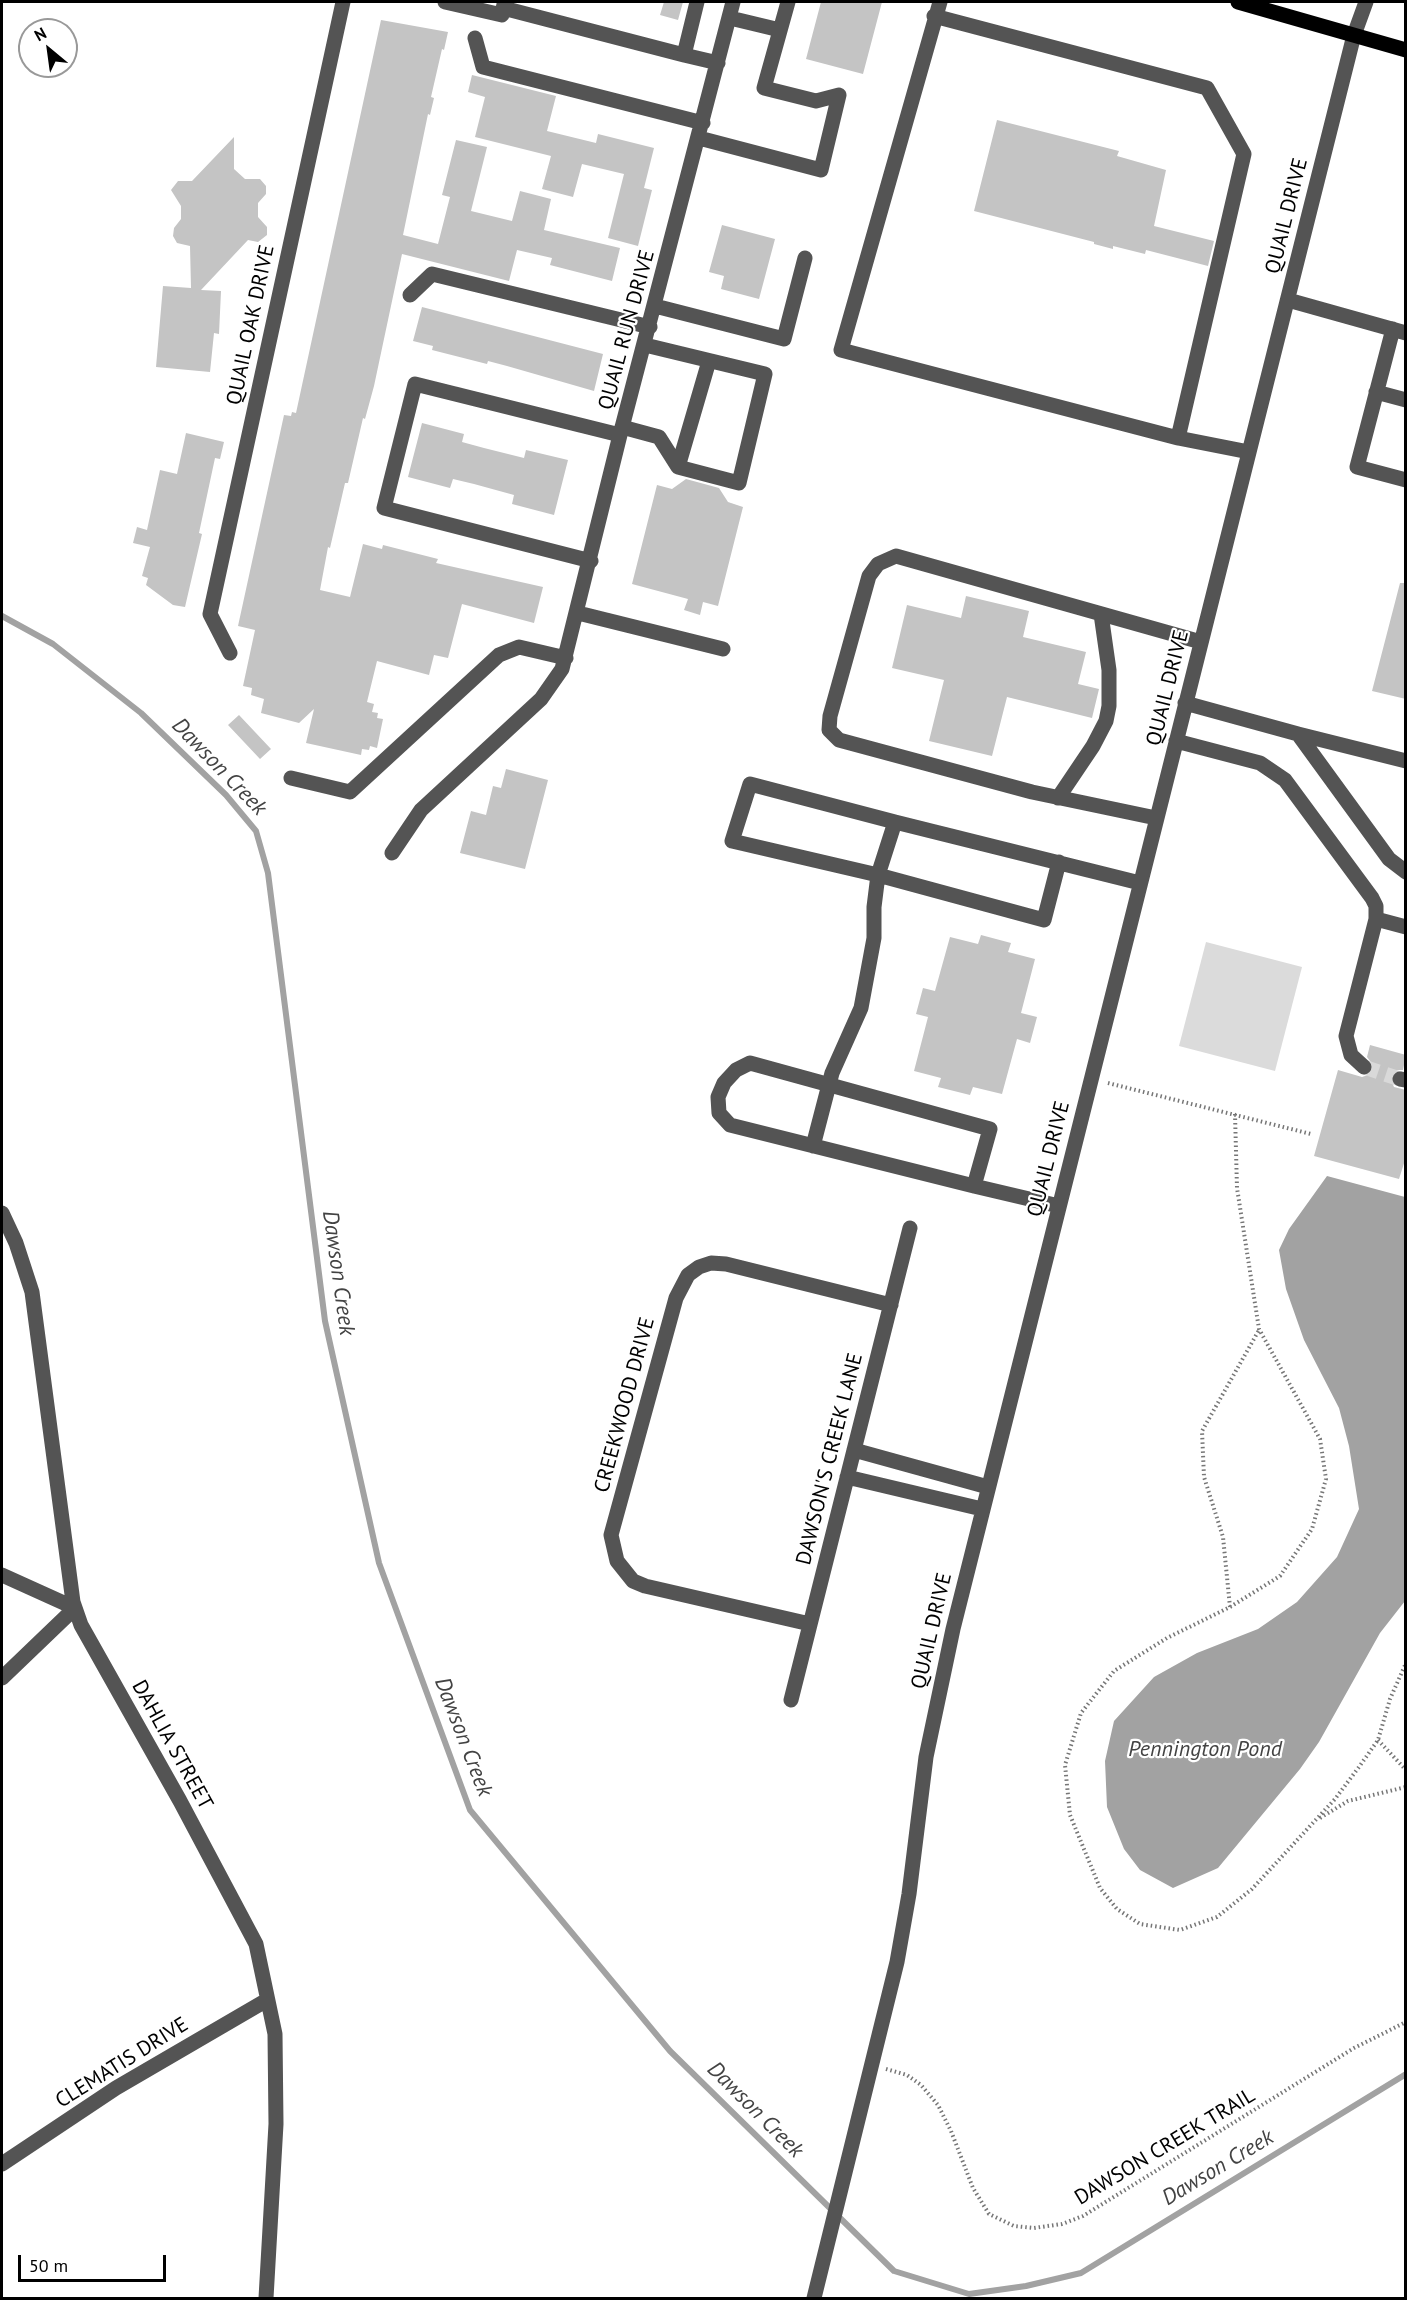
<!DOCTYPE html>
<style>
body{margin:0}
#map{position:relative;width:1407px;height:2300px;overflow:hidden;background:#fff;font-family:"PT Sans",sans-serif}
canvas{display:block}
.frame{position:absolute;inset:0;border:3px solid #000;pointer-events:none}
.north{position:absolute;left:18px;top:18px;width:60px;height:60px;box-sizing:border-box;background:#fff;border:2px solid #999;border-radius:50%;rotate:331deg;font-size:16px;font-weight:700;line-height:24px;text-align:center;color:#000}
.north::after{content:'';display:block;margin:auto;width:21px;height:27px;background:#000;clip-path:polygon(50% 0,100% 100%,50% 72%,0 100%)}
.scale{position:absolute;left:18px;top:2255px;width:148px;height:27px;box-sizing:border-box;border:3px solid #000;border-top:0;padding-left:8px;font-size:18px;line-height:21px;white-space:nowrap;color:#000;-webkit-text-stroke:4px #fff;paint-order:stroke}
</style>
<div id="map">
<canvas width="1407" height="2300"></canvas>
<div class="frame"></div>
<div class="north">N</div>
<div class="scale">50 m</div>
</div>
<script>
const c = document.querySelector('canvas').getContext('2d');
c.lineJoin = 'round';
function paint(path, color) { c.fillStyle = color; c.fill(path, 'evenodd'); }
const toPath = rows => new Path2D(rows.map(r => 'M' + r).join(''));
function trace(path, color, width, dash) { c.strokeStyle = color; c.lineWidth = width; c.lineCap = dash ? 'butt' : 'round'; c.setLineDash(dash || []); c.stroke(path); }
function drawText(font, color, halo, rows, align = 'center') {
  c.font = font + ' "PT Sans",sans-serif'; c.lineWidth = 4.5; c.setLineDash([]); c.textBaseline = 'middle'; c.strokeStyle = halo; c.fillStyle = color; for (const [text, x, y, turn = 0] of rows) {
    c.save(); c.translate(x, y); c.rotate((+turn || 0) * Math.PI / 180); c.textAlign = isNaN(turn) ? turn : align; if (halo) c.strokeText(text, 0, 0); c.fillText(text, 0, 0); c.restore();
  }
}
const green = toPath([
 [1206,942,1302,967,1275,1071,1179,1046]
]);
const water = toPath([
 [1327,1176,1405,1197,1405,1601,1380,1633,1319,1742,1300,1769,1218,1868,1173,1888,1140,1870,1124,1849,1107,1807,1105,1761,1114,1721,1154,1677,1197,1653,1258,1629,1297,1602,1337,1557,1359,1509,1349,1446,1339,1408,1304,1340,1286,1289,1279,1250,1289,1229]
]);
const stream = toPath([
 [2,616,53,644,141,713,226,795,256,831,268,873,325,1321,379,1563,470,1810,670,2051,894,2271,969,2294,1026,2286,1081,2273,1406,2074]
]);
const building = toPath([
 [664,2,683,2,678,20,660,15],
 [821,2,882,2,863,74,806,59],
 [381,20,448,32,444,50,442,49,431,97,434,98,430,115,428,114,403,235,438,244,450,197,442,195,456,140,487,147,471,211,512,221,520,191,551,199,544,230,620,248,612,281,550,265,552,258,517,250,509,281,402,254,374,386,365,419,363,418,348,483,345,483,330,548,328,547,320,590,350,597,363,544,382,549,383,545,438,559,436,563,543,587,534,623,462,604,448,658,434,655,429,675,377,661,367,702,374,704,372,712,378,713,377,718,383,719,377,748,370,746,369,750,362,749,361,755,306,743,314,709,299,723,261,713,264,699,251,695,252,688,243,686,255,630,238,626,284,415,291,416,292,412,296,413],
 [472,75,556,96,547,131,596,143,598,134,654,148,644,188,652,190,638,246,608,238,624,174,582,164,573,197,542,189,551,156,475,137,485,97,468,92],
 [997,120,1119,151,1117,156,1166,170,1154,226,1214,241,1208,266,1146,250,1145,254,1113,246,1113,249,1094,244,1094,242,974,211],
 [234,137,234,169,245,179,260,179,266,186,266,194,258,203,258,217,267,227,267,235,258,242,248,240,201,290,221,291,219,334,214,333,210,372,156,367,163,286,191,288,190,246,177,243,173,236,174,228,181,219,181,206,171,190,178,181,192,181],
 [722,225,775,239,759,299,721,289,724,276,709,272],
 [422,307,603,354,594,391,507,366,488,361,487,364,432,350,433,346,413,341],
 [422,423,464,434,462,442,484,448,524,458,526,450,568,460,554,515,512,504,514,495,474,484,453,479,450,488,408,477],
 [186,433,224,442,220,459,215,458,199,533,202,534,185,607,173,605,146,585,148,578,142,576,150,547,133,543,137,527,147,530,160,470,177,474],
 [686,479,719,488,728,502,743,507,718,606,703,602,700,615,684,610,688,599,632,584,657,485,672,489],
 [1400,583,1406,583,1406,699,1372,691],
 [966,596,1029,611,1023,637,1086,652,1078,684,1099,689,1092,718,1007,697,992,756,929,741,944,680,892,668,907,605,961,618],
 [239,715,271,749,260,759,228,725],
 [506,769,548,780,525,869,460,853,471,811,486,815,493,786,501,788],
 [981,935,1011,943,1008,952,1035,959,1021,1013,1037,1017,1030,1043,1017,1039,1002,1094,973,1087,970,1095,938,1087,941,1078,914,1071,928,1017,916,1014,923,988,935,991,950,937,978,944],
 [1370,1045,1406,1055,1403,1070,1396,1070,1390,1078,1394,1087,1406,1090,1406,1157,1399,1179,1314,1156,1338,1070,1362,1077,1371,1074,1373,1065,1367,1057]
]);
const minorTunnel = toPath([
 [1364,1067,1400,1079]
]);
const path = toPath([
 [1108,1083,1311,1134],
 [1235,1114,1237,1188,1259,1329,1320,1439,1326,1479,1312,1529,1280,1576,1230,1607,1167,1638,1114,1671,1081,1713,1065,1765,1070,1815,1100,1888,1117,1909,1140,1924,1180,1930,1217,1917,1252,1889,1335,1799,1359,1767,1378,1740,1390,1699,1406,1663],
 [1230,1607,1223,1537,1204,1477,1202,1431,1259,1330],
 [1378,1740,1406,1770],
 [1320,1818,1348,1801,1406,1787],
 [886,2069,907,2075,921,2085,938,2105,951,2131,973,2188,989,2214,1014,2226,1034,2228,1062,2224,1083,2216,1354,2048,1406,2022]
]);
const minor = toPath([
 [445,2,502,15,504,4],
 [940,2,841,350,1178,438,1249,452],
 [503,8,684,55,697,2],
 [934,16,1207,88,1244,154,1178,438],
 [730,18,780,30],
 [475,38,483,67,703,123],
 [684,55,718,63],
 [699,138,821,170,839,95,816,101,764,88,788,2],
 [410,295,432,274,650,327],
 [1288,300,1406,333],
 [655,306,784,339,805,258],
 [1393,329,1357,467,1406,480],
 [645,345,765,374,739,483,678,467,709,361],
 [1376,392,1406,400],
 [622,427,659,437,678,467],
 [591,561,384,508,415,384,620,435],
 [578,613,723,649],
 [230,653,210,614,343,2],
 [1185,703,1298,734,1389,859,1406,872],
 [1298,734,1406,761],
 [1176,741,1260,763,1285,780,1372,898,1376,906,1376,919,1346,1036,1351,1055,1364,1067],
 [291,778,350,792,499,655,519,647,566,658],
 [1058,798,1093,746,1106,721,1109,706,1109,670,1101,614],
 [1156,818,1032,792,839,740,829,730,830,716,869,576,878,564,896,556,1201,642],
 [895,822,750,784,732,841,878,875,1044,920,1059,862],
 [392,853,421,810,541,699,562,669,620,435,733,2],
 [1376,919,1406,927],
 [1400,1079,1406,1080],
 [813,1146,832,1073,861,1008,874,938,874,907,878,875,895,822,1140,883],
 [974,1186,990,1129,750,1063,736,1070,724,1083,718,1097,719,1113,730,1125,974,1186,1059,1206],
 [2,1213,16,1243,32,1292,73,1602,81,1625,180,1801,256,1944,275,2034,276,2124,266,2298],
 [854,1450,988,1487],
 [847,1477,982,1509],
 [2,1575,75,1608,2,1678],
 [810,1624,645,1586,633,1581,617,1561,611,1535,676,1298,688,1275,699,1267,711,1263,726,1264,891,1305],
 [791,1700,910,1228],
 [2,2164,116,2088,267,2000],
 [814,2298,897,1962,909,1894,926,1757,953,1629,1354,35,1366,2]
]);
const major = toPath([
 [1238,2,1406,50]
]);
const streetNames = [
 ["QUAIL DRIVE",1287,216,-76],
 ["QUAIL OAK DRIVE",251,325,-78],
 ["QUAIL RUN DRIVE",627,330,-75],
 ["QUAIL DRIVE",1168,688,-76],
 ["QUAIL DRIVE",1049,1159,-76],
 ["CREEKWOOD DRIVE",625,1405,-75],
 ["DAWSON'S CREEK LANE",830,1459,-76],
 ["QUAIL DRIVE",932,1631,-77],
 ["DAHLIA STREET",172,1745,61],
 ["CLEMATIS DRIVE",122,2063,-32],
 ["DAWSON CREEK TRAIL",1165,2147,-31]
];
const waterNames = [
 ["Dawson Creek",219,767,46],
 ["Dawson Creek",338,1273,82],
 ["Dawson Creek",463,1737,69],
 ["Pennington Pond",1205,1750],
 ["Dawson Creek",755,2110,45],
 ["Dawson Creek",1218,2168,-31]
];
paint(green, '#dbdbdb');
paint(water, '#a2a2a2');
trace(stream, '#a2a2a2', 6);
paint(building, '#c4c4c4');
trace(minorTunnel, '#d9d9d9', 15, [15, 8]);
trace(path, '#767676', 4, [1.5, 3]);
trace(minor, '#545454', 15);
trace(major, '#000', 15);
drawText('21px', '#000', '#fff', streetNames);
drawText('italic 22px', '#434343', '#fff', waterNames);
</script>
